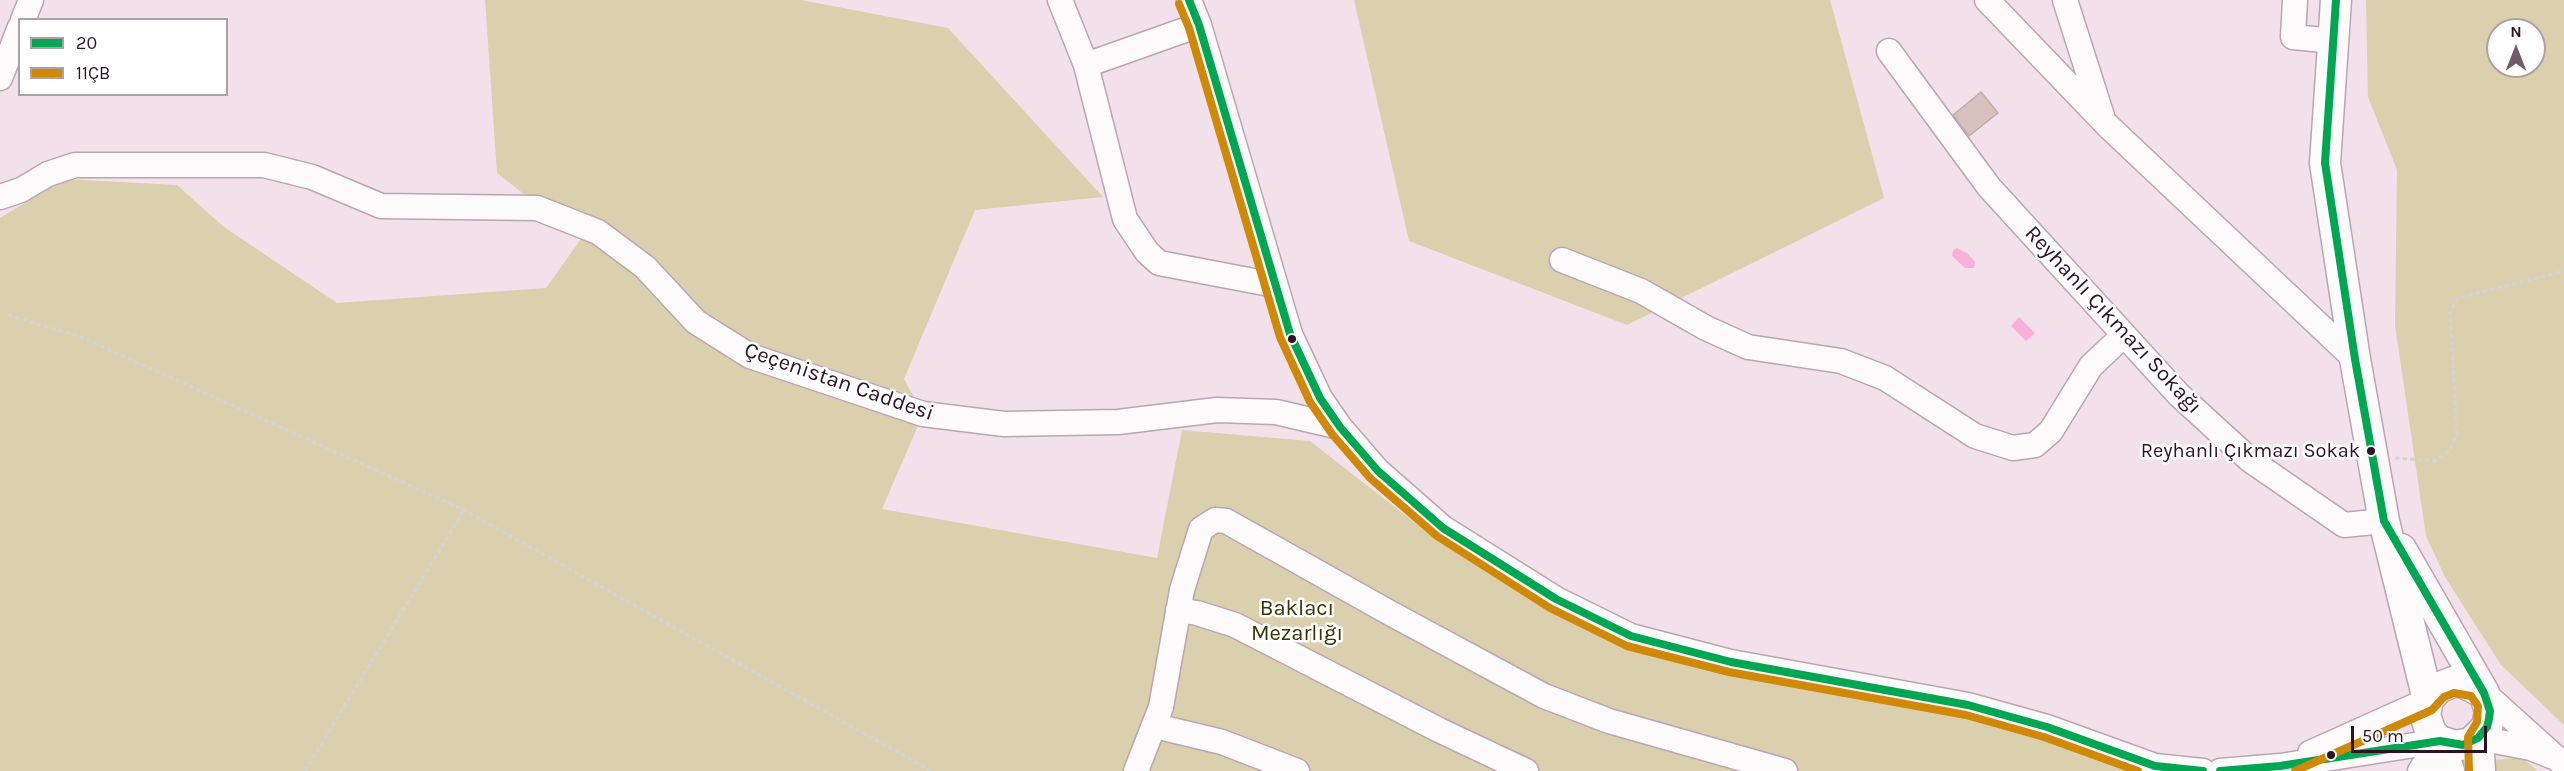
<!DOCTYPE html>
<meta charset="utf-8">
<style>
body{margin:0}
#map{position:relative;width:2564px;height:771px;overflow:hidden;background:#f2e1ea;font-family:Karla,sans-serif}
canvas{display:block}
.legend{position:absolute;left:18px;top:18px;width:210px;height:78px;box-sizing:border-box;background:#fff;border:2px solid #aba1a7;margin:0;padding:8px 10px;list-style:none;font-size:18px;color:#2d1322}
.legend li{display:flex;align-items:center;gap:12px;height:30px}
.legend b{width:30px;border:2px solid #aba1a7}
.north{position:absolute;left:2486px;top:18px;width:60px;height:60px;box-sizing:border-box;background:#fff;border:2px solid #aba1a7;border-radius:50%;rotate:0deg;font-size:16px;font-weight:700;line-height:24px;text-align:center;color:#2d1322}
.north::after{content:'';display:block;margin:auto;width:21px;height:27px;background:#725b68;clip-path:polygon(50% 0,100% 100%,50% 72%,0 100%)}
.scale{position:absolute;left:2351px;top:726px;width:136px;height:27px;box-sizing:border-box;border:3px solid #2d1322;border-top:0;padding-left:8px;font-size:18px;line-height:21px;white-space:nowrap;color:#2d1322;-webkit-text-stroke:4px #fff;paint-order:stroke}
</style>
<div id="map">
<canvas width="2564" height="771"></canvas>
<ul class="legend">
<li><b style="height:8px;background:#00a651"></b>20</li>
<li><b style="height:8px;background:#cf8907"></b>11ÇB</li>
</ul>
<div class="north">N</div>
<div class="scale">50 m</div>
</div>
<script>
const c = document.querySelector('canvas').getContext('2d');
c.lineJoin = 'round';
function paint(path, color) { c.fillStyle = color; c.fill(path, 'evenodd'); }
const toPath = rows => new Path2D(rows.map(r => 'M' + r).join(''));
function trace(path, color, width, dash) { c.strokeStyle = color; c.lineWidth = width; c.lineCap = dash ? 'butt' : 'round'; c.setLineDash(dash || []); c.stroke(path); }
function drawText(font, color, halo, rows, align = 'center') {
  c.font = font + ' Karla,sans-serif'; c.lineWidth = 5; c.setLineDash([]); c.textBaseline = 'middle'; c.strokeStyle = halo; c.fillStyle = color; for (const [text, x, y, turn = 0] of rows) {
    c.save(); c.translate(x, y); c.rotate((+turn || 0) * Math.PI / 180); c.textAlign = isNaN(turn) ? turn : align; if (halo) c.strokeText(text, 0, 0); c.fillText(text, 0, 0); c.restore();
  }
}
const green = toPath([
 [485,0,801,0,948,28,1103,197,975,210,904,379,923,414,882,509,1157,558,1182,430,1310,441,1441,543,1633,649,1972,712,2133,771,0,771,0,218,65,179,177,185,224,227,337,303,546,288,581,239,497,173],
 [1354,0,1830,0,1884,198,1627,325,1409,241],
 [2366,0,2564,0,2564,725,2501,665,2445,577,2426,536,2395,325,2397,170,2368,97],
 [2498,30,2534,30,2534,66,2498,66],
 [2521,757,2538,771,2496,771,2494,760]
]);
const water = toPath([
 [1957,248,1968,254,1975,262,1974,268,1965,268,1952,256,1953,250],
 [2019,317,2035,333,2026,341,2011,326]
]);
const building = toPath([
 [1981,92,1998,113,1969,136,1953,115,1981,92]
]);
const path = toPath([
 [8,315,81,337,464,510,931,771],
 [2395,458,2435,461,2450,450,2457,433,2450,313,2458,298,2564,271],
 [305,771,464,510]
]);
const minor = toPath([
 [1060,0,1086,65],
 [1189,0,1199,25,1290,334,1320,398,1340,427,1378,471,1443,528,1556,599,1631,636,1731,662,1968,705,2047,727,2155,766,2203,771],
 [1987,0,2108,126,2355,359],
 [2065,0,2102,116],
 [2295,0,2293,37,2334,41],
 [23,20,31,0],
 [1199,25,1086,65,1125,219,1147,252,1159,263,1275,285],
 [1889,51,1989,187,2179,395,2250,460,2344,525,2384,521],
 [0,78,20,27],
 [0,197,21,190,48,174,75,165,264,165,312,177,381,206,537,208,598,232,645,267,696,322,750,356,923,414,1004,424,1118,422,1217,410,1276,412,1340,427],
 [1562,260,1641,291,1706,328,1748,347,1841,361,1885,378,1975,436,2013,448,2035,445,2051,431,2091,366,2124,335],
 [1178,610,1197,613,1235,625,1439,730,1526,771],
 [2484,693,2564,765],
 [1155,726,1222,742,1297,771],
 [2478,738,2531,748,2551,756],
 [2310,753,2428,700],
 [1136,771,1161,707,1182,590,1201,529,1215,520,1226,521,1390,613,1544,696,1609,721,1785,771],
 [2220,771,2280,766,2440,741],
 [2420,771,2440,741]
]);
const major = toPath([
 [2336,0,2325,163,2355,359,2384,521,2428,700],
 [2401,549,2484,693,2490,711,2487,727,2471,743,2455,746,2440,741,2434,736,2430,730,2425,715,2428,700,2438,688,2453,682,2462,682,2484,693],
 [2478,738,2480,771],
 [2440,741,2449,771]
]);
const bus1 = toPath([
 [1189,0,1199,25,1290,334,1320,398,1340,427,1378,471,1443,528,1556,599,1631,636,1731,662,1968,705,2047,727,2155,766,2203,771],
 [2220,771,2280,766,2440,741,2463,745,2478,738,2487,727,2489,719,2490,711,2484,693,2384,521,2355,359,2325,163,2336,0]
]);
const bus2 = toPath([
 [1179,4,1189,28,1280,337,1310,402,1332,434,1370,478,1437,536,1550,608,1627,646,1729,672,1966,715,2044,737,2138,771],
 [2295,771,2432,710,2444,697,2454,693,2471,696,2478,706,2477,722,2468,737,2469,771]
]);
const markers = [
 [1292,339,5,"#2d1322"],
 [2371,451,5,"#2d1322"],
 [2331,755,5,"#2d1322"]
];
const busNames = [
 ["Reyhanlı Çıkmazı Sokak",2360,451]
];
const streetNames = [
 ["Reyhanlı Çıkmazı Sokağı",2113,320,47],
 ["Çeçenistan Caddesi",839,382,19]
];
const parkNames = [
 ["Baklacı",1297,609],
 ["Mezarlığı",1297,634]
];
paint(green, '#dad0ae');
paint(water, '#f8b0d8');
paint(building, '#d6c1bf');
trace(building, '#c0acaa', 1.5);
trace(minor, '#baa5b0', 27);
trace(major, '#baa5b0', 33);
trace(path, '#d7d1d4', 3, [4.5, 3]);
trace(minor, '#fdfafc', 24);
trace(major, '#fdfafc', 30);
trace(bus1, '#00a651', 8);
trace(bus2, '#cf8907', 8);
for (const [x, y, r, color] of markers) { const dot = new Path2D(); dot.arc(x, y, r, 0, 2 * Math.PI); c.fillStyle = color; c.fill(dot); trace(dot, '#fff', 2); }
drawText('20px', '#2d1322', '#fff', busNames, 'right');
drawText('22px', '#2d1322', '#fff', streetNames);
drawText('22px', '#363404', '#fff', parkNames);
</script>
